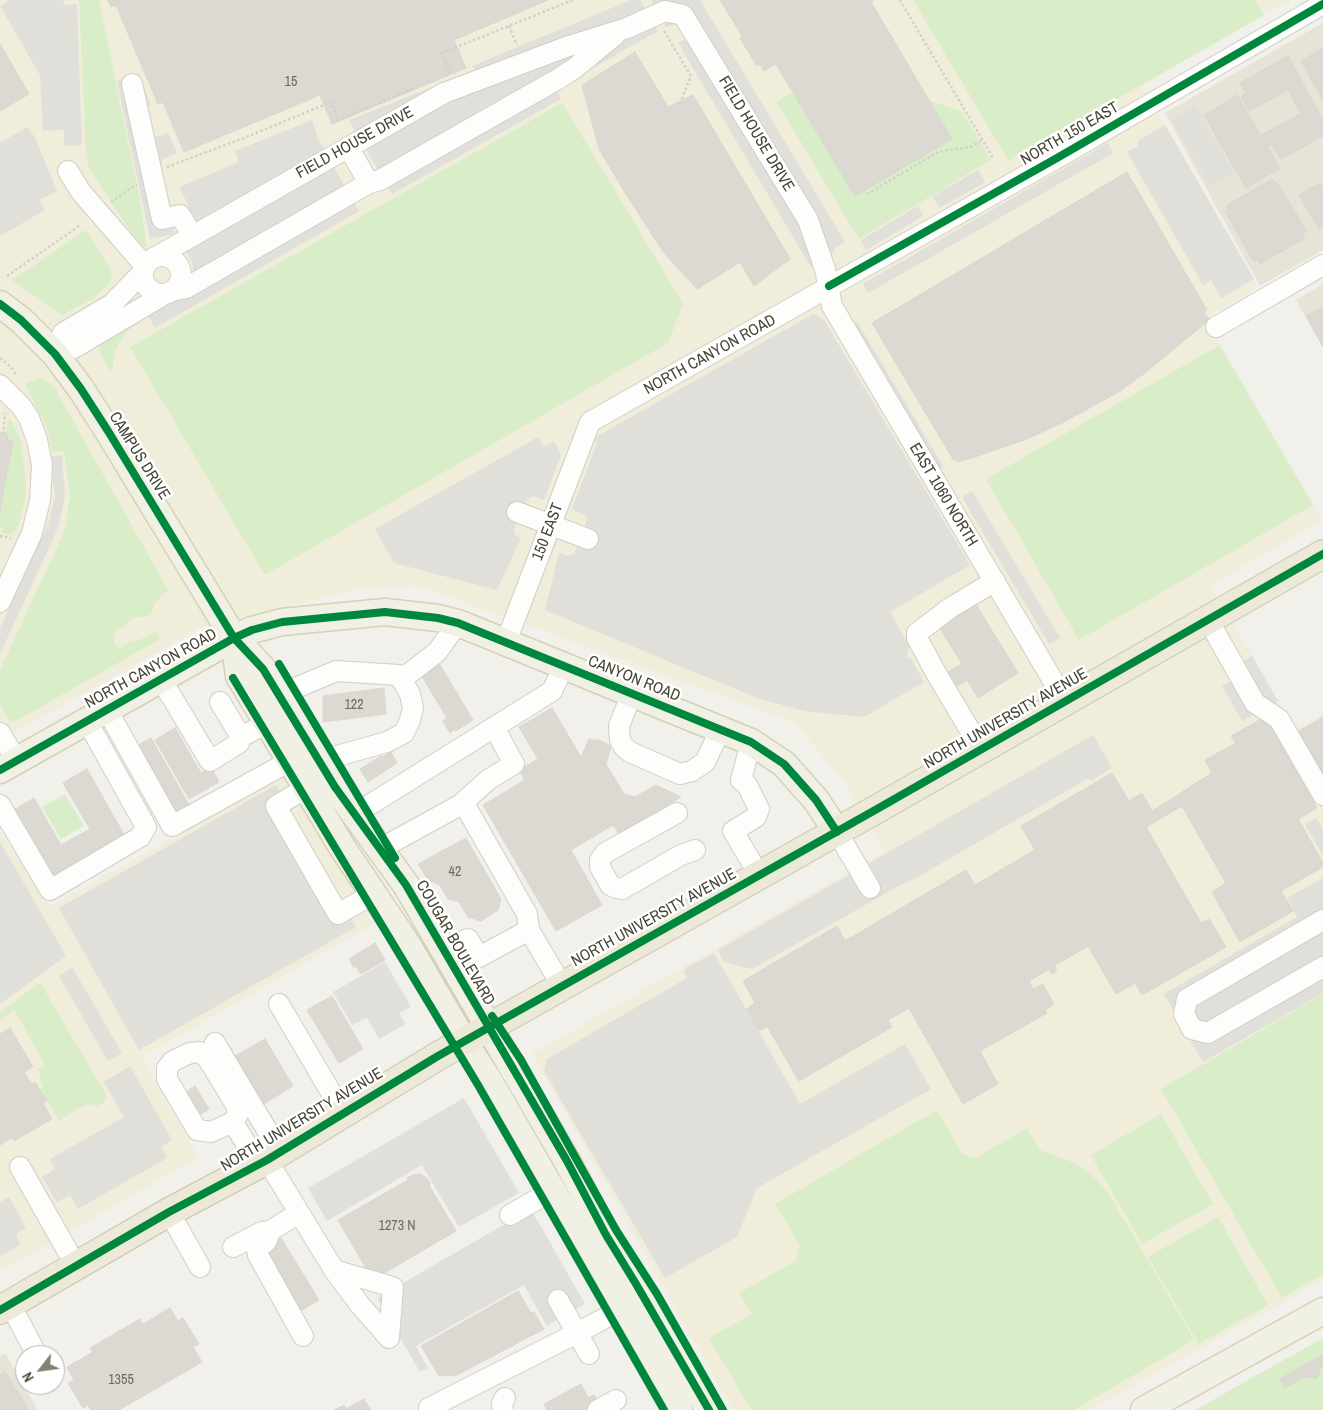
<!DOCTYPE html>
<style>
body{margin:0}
#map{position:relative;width:1323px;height:1410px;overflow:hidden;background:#f1f0ea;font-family:"Archivo Narrow",sans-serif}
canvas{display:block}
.north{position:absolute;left:15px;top:1345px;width:50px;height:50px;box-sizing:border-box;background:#fff;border:1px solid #b6b4ae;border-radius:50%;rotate:240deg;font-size:14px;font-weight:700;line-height:20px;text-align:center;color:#484435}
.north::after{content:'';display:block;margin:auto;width:18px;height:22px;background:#838074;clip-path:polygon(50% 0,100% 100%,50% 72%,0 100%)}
</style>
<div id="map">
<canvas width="1323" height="1410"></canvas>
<div class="north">N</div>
</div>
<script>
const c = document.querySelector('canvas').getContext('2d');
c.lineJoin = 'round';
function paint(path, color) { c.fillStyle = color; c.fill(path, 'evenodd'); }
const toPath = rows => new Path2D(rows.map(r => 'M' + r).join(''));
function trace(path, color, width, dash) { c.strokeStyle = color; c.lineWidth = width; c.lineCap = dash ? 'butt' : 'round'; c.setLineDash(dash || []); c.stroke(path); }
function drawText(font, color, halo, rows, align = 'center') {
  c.font = font + ' "Archivo Narrow",sans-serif'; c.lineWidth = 5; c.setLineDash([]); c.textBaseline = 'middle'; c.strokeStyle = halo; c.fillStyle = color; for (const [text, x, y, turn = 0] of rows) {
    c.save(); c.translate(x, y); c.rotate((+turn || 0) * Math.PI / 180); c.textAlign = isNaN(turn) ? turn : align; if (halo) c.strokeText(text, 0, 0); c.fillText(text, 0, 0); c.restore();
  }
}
const residential = toPath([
 [1323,23,1323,250,1260,286,1165,113],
 [1323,284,1323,347,1296,300],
 [5,1353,38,1410,0,1410,0,1356]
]);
const education = toPath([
 [0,0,1290,0,1141,85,1257,288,1211,314,1218,342,1322,520,1211,585,1295,730,1323,714,1323,1280,1089,1410,733,1410,532,1054,885,851,846,783,794,722,416,585,359,589,200,628,0,740],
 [284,775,373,924,142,1057,198,1157,0,1272,0,832,50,907]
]);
const green = toPath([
 [79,0,99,0,139,196,147,247,140,246,89,168,86,153],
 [913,0,1255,0,1264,15,1009,161],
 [793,92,855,196,952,139,930,101,961,111,991,160,859,239,777,102],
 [562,103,683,304,668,343,265,575,130,347],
 [86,230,109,267,112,275,109,284,93,299,62,315,12,280],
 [139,321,138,324,129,329,118,345,113,357,113,370,110,370,101,355,100,347,97,345],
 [1220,345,1313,505,1079,640,986,479],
 [42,377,54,387,168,590,154,604,152,613,148,616,132,618,123,628,116,630,113,639,116,646,121,648,130,641,140,640,155,632,160,639,16,721,9,720,0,703,0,670,65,530,70,495,64,451,53,453,46,426,25,384],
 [9,419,12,422,21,441,26,482,25,500,18,527,15,527,17,529,16,532,13,531,13,533,14,534,11,535,2,533,2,527,0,526,0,511,13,442,7,440,8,435,5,434],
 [65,794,84,826,61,839,42,807],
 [37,984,41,984,105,1093,106,1099,103,1103,97,1106,89,1104,78,1108,59,1121,41,1089,43,1087,39,1076,41,1074,38,1070,45,1064,14,1010,0,1021,0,1013],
 [1323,994,1323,1274,1282,1298,1161,1089],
 [937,1110,962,1154,975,1158,1027,1128,1040,1150,1072,1162,1092,1175,1107,1191,1113,1201,1194,1340,1074,1410,751,1410,709,1338,752,1314,739,1293,796,1261,800,1246,775,1204],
 [1161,1114,1213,1204,1142,1244,1091,1155],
 [1218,1217,1268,1305,1199,1344,1148,1257],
 [1323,1338,1323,1410,1195,1410]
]);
const parking = toPath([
 [9,0,63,0,64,5,77,4,82,145,64,146,64,130,43,131,40,75,0,6],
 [631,0,640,0,658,31,558,88,556,91,561,99,392,194,349,120,476,70,472,66],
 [651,0,700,0,845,242,835,248,834,252,811,267,678,43,685,39,686,36,680,26,676,24,666,27],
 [138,73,151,105,146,107,145,110,154,135,158,137,168,132,177,153,163,159,161,163,174,234,150,239,117,81],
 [1195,106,1234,173,1210,186,1172,120],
 [312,120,319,141,359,211,155,328,147,313,194,276,192,262,179,240,198,229,180,187,239,162,235,151],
 [1165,125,1254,279,1221,298,1211,280,1203,285,1127,152,1138,146,1138,141],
 [27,127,34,136,57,191,39,200,45,210,0,236,0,143],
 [1108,143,1113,153,868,293,863,284],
 [978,170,985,182,939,208,933,196],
 [918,206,923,216,866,250,861,240],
 [813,314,824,320,970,565,890,612,909,646,906,659,910,657,924,682,864,717,804,711,757,698,545,610,559,553,568,556,574,554,586,523,587,518,585,515,572,509,597,443,594,438],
 [858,323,944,468,939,470,853,325],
 [538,437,544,447,554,441,561,455,544,500,533,496,528,499,514,529,515,535,521,538,497,590,394,563,375,529],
 [62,455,65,496,58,528,0,654,0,628,48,525,55,496,51,457],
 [972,491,1060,638,1049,644,962,497],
 [1252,656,1278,701,1242,721,1222,686,1234,680,1228,670],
 [1093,735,1112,768,1092,780,1087,779,916,878,904,883,752,969,724,962,718,950],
 [276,785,356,927,139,1050,59,908],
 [1316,818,1323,829,1323,856,1305,824],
 [0,842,66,956,0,1004],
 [1323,878,1323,993,1203,1062,1164,994,1297,917,1287,898],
 [714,953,800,1104,905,1044,931,1089,757,1188,737,1237,665,1278,544,1071,547,1059,687,978,683,970],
 [385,962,411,1007,399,1013,406,1024,379,1039,367,1018,352,1025,333,992],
 [72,967,122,1053,108,1061,59,976],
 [130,1066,172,1140,162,1146,162,1149,167,1158,78,1209,70,1195,57,1202,42,1177,55,1169,50,1159,124,1117,104,1082],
 [464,1098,519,1193,459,1227,422,1165,327,1221,308,1188],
 [9,1197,26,1228,16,1234,20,1245,0,1256,0,1202],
 [531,1209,585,1304,547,1326,524,1285,416,1346,428,1368,420,1372,377,1298]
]);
const building = toPath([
 [108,0,548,0,454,40,466,68,332,124,320,95,184,152,163,102,158,104,116,5,111,7,108,0],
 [720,0,874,0,871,2,952,139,855,196,776,64,764,71,760,64,757,66,740,38,742,36,720,0],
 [0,44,29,94,0,111,0,44],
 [1323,48,1323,100,1301,61,1323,48],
 [635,52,668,107,693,95,790,259,754,286,740,262,697,289,664,253,624,191,599,149,582,85,635,52],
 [1288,56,1323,120,1323,136,1281,159,1272,145,1268,147,1262,135,1301,113,1288,90,1249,111,1241,96,1246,93,1240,83,1288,56],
 [1237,95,1280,168,1246,188,1204,115,1237,95],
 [1127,172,1207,310,1204,312,1209,320,1145,373,1120,391,1093,406,1062,423,1027,439,975,457,958,462,957,459,954,461,872,323,1127,172],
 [1272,179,1275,183,1277,182,1306,230,1302,233,1305,238,1260,264,1257,260,1254,262,1225,212,1228,210,1226,206,1272,179],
 [1320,183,1323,189,1323,226,1319,229,1299,195,1320,183],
 [1323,307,1323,347,1306,316,1323,307],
 [0,433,8,434,7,440,13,441,0,511,0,433],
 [975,603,1018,673,978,698,967,680,955,687,946,673,962,664,938,625,975,603],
 [439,663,473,720,456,731,455,729,450,733,443,721,447,718,421,675,439,663],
 [384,688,386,714,323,722,323,696,384,688],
 [552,708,581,757,589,739,596,741,597,739,611,746,606,764,624,794,635,797,656,785,681,797,619,834,613,825,571,850,602,905,556,931,483,805,525,780,519,770,538,759,519,727,552,708],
 [1265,717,1317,808,1298,819,1323,863,1323,867,1281,891,1293,911,1240,942,1212,892,1226,883,1182,806,1146,827,1201,923,1209,919,1226,947,1142,995,1135,983,1116,994,1088,946,1054,966,1057,971,1052,974,1049,969,1029,981,1033,989,1043,984,1054,1004,1045,1010,1047,1013,980,1051,998,1084,963,1104,909,1008,888,1020,892,1027,799,1081,767,1026,759,1031,746,1009,755,1003,743,981,837,926,845,941,966,870,975,885,1035,850,1021,826,1112,773,1129,801,1142,793,1152,811,1212,773,1205,760,1236,743,1231,736,1265,717],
 [1323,717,1323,773,1299,731,1323,717],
 [175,728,201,773,211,767,219,782,189,799,155,740,175,728],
 [151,738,192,810,172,822,130,750,151,738],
 [391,752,397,763,368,782,360,769,381,756,382,757,391,752],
 [87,769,126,838,51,881,12,811,34,798,61,845,90,829,63,783,87,769],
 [466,838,501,899,498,910,481,921,468,917,459,902,448,899,439,884,428,880,418,864,466,838],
 [375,943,385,960,361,974,356,966,354,968,349,959,375,943],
 [332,996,363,1049,339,1063,307,1010,332,996],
 [10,1028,33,1067,24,1072,32,1084,35,1082,47,1101,43,1103,52,1119,14,1141,12,1138,0,1145,0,1034,10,1028],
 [265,1039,293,1086,257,1108,228,1060,265,1039],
 [195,1086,209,1109,195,1118,184,1093,195,1086],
 [420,1174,427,1178,431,1184,429,1185,456,1231,381,1275,368,1272,338,1220,408,1180,407,1178,412,1175,420,1174],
 [281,1238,319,1300,297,1313,265,1247,281,1238],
 [518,1291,531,1313,534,1312,544,1329,457,1375,439,1376,421,1346,518,1291],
 [170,1308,178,1321,183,1318,199,1344,193,1347,202,1362,119,1410,91,1410,88,1405,83,1408,68,1383,74,1380,67,1367,93,1352,90,1348,140,1319,143,1324,170,1308],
 [1323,1354,1323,1366,1321,1367,1317,1379,1306,1376,1285,1388,1280,1379,1323,1354],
 [5,1372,29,1410,0,1410,0,1375,5,1372],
 [581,1384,588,1398,594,1395,598,1402,584,1410,547,1410,544,1404,581,1384],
 [364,1399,371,1410,334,1410,344,1405,346,1409,364,1399]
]);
const path = toPath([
 [900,0,993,158],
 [509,26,517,45],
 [664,31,691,76,681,101],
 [450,73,442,53,573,0],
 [167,167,244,138,331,102,338,120,415,88],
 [867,194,938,152,970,147,983,140],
 [111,202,137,184],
 [7,276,79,226],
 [0,358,12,368,16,375],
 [3,434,5,413],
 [0,536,11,538]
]);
const minor = toPath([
 [132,84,162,219,180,215,192,235],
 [348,147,369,183],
 [68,171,81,192,145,266],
 '143 275a19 19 0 1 1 38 0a19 19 0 1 1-38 0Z',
 [154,258,444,93,566,47,627,28,665,11,683,15,808,220,825,269,832,306,1065,701],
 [172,291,186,288,369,183,380,180,558,79,575,68,615,35],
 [1216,327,1323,265],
 [55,354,74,348,167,293],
 [55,354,63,333,112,304,143,272],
 [0,385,21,406,29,418,37,440,42,465,40,500,32,533,0,602],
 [517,512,588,539],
 [1208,620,1255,703,1279,719,1323,795],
 [506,642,590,422,1057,158,1323,4],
 [161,679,210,761,239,743,241,737],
 [402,679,437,652,458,623],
 [632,693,619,726,620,740,624,747,630,752,680,774,692,771,705,762,721,729],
 [279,695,336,671,399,675,410,694,413,708,410,720,404,733,387,742,319,761],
 [220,702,241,737,267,723],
 [107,710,172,826,290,761],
 [0,733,17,761],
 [751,742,741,780,747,785,759,809,756,817,733,831,759,875],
 [981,749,936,673,917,638,917,633,950,608,995,581],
 [306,788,276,806,338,914,373,894],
 [463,802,527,914,529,930],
 [0,805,50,890,140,837,146,827,87,721],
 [677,813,605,853,600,860,600,867,610,885,616,888,622,889,681,855,695,850],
 [355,814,552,691,564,666],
 [837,832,870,888],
 [380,849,460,805,488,780,514,764,494,727],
 [1323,920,1187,999,1184,1014,1192,1029,1208,1033,1323,967],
 [445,953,468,939,479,957,529,930,562,986],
 [279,1004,343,1113],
 [215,1043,280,1152],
 [200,1052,208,1059,236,1105,238,1114,233,1122,211,1132,197,1130,167,1079,167,1068,173,1061,190,1053,200,1052],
 [233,1122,258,1164],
 [267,1160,334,1270,360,1305,389,1338],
 [20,1167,76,1266],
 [169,1212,200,1267],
 [510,1215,553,1190],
 [270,1231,266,1242,261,1245,257,1250,258,1255,303,1336],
 [233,1247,262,1232,270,1231,299,1213],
 [334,1270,393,1287,389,1338],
 [558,1300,589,1354],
 [10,1304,37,1355],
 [429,1410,429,1408,577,1333,622,1309],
 [503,1410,502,1403,505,1398],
 [598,1410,616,1400]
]);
const major = toPath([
 [0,304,21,320,55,354,81,389,108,431,234,638,263,669,335,787,406,885,567,1161,606,1235,636,1284,709,1410],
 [234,638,239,676,342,847,407,944,464,1042,488,1079,679,1410],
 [0,770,234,638,252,630,282,622,385,612,438,618,458,623,751,742,784,764,816,800,837,832],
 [1144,1410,1323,1311]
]);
const highway = toPath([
 [0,1310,169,1212,267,1160,438,1056,877,809,1323,554]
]);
const cycleway = toPath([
 [829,286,1057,158,1323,4],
 [0,304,21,320,55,354,81,389,108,431,234,638,263,669,335,787,406,885,567,1161,606,1235,636,1284,709,1410],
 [279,664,395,858],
 [233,678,478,1085,664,1410],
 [0,770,234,638,252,630,282,622,385,612,438,618,458,623,751,742,784,764,816,800,837,832],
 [492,1016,521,1060,616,1230,657,1294,723,1410],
 [0,1310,169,1212,267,1160,438,1056,877,809,1323,554]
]);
const numberNames = [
 ["15",291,82],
 ["122",354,705],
 ["42",455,872],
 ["1273 N",397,1226],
 ["1355",121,1380]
];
const streetNames = [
 ["FIELD HOUSE DRIVE",756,134,59],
 ["NORTH 150 EAST",1070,134,-30],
 ["FIELD HOUSE DRIVE",355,143,-29],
 ["NORTH CANYON ROAD",710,355,-29],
 ["CAMPUS DRIVE",139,456,58],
 ["EAST 1060 NORTH",943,495,59],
 ["150 EAST",548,532,-69],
 ["NORTH CANYON ROAD",151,669,-29],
 ["CANYON ROAD",634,679,22],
 ["NORTH UNIVERSITY AVENUE",1006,719,-30],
 ["NORTH UNIVERSITY AVENUE",654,918,-29],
 ["COUGAR BOULEVARD",455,943,60],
 ["NORTH UNIVERSITY AVENUE",302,1120,-31]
];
paint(residential, '#e6e3d7');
paint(education, '#f0eddb');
paint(green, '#d9eec8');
paint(parking, '#e0dfda');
paint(building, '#dbd9d2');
trace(building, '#d9d7d0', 1);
trace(minor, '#cfcec7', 22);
trace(major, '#d5d1b6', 29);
trace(highway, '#cbc3a3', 30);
trace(path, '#d1d0ca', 2.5, [2.5, 2.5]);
trace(minor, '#fdfdfc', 20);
trace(major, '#f1f0e4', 26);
trace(highway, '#ece9d9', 28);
trace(cycleway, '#00873e', 8);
drawText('14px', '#6e6a5d', null, numberNames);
drawText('16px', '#484435', '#fff', streetNames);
</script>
